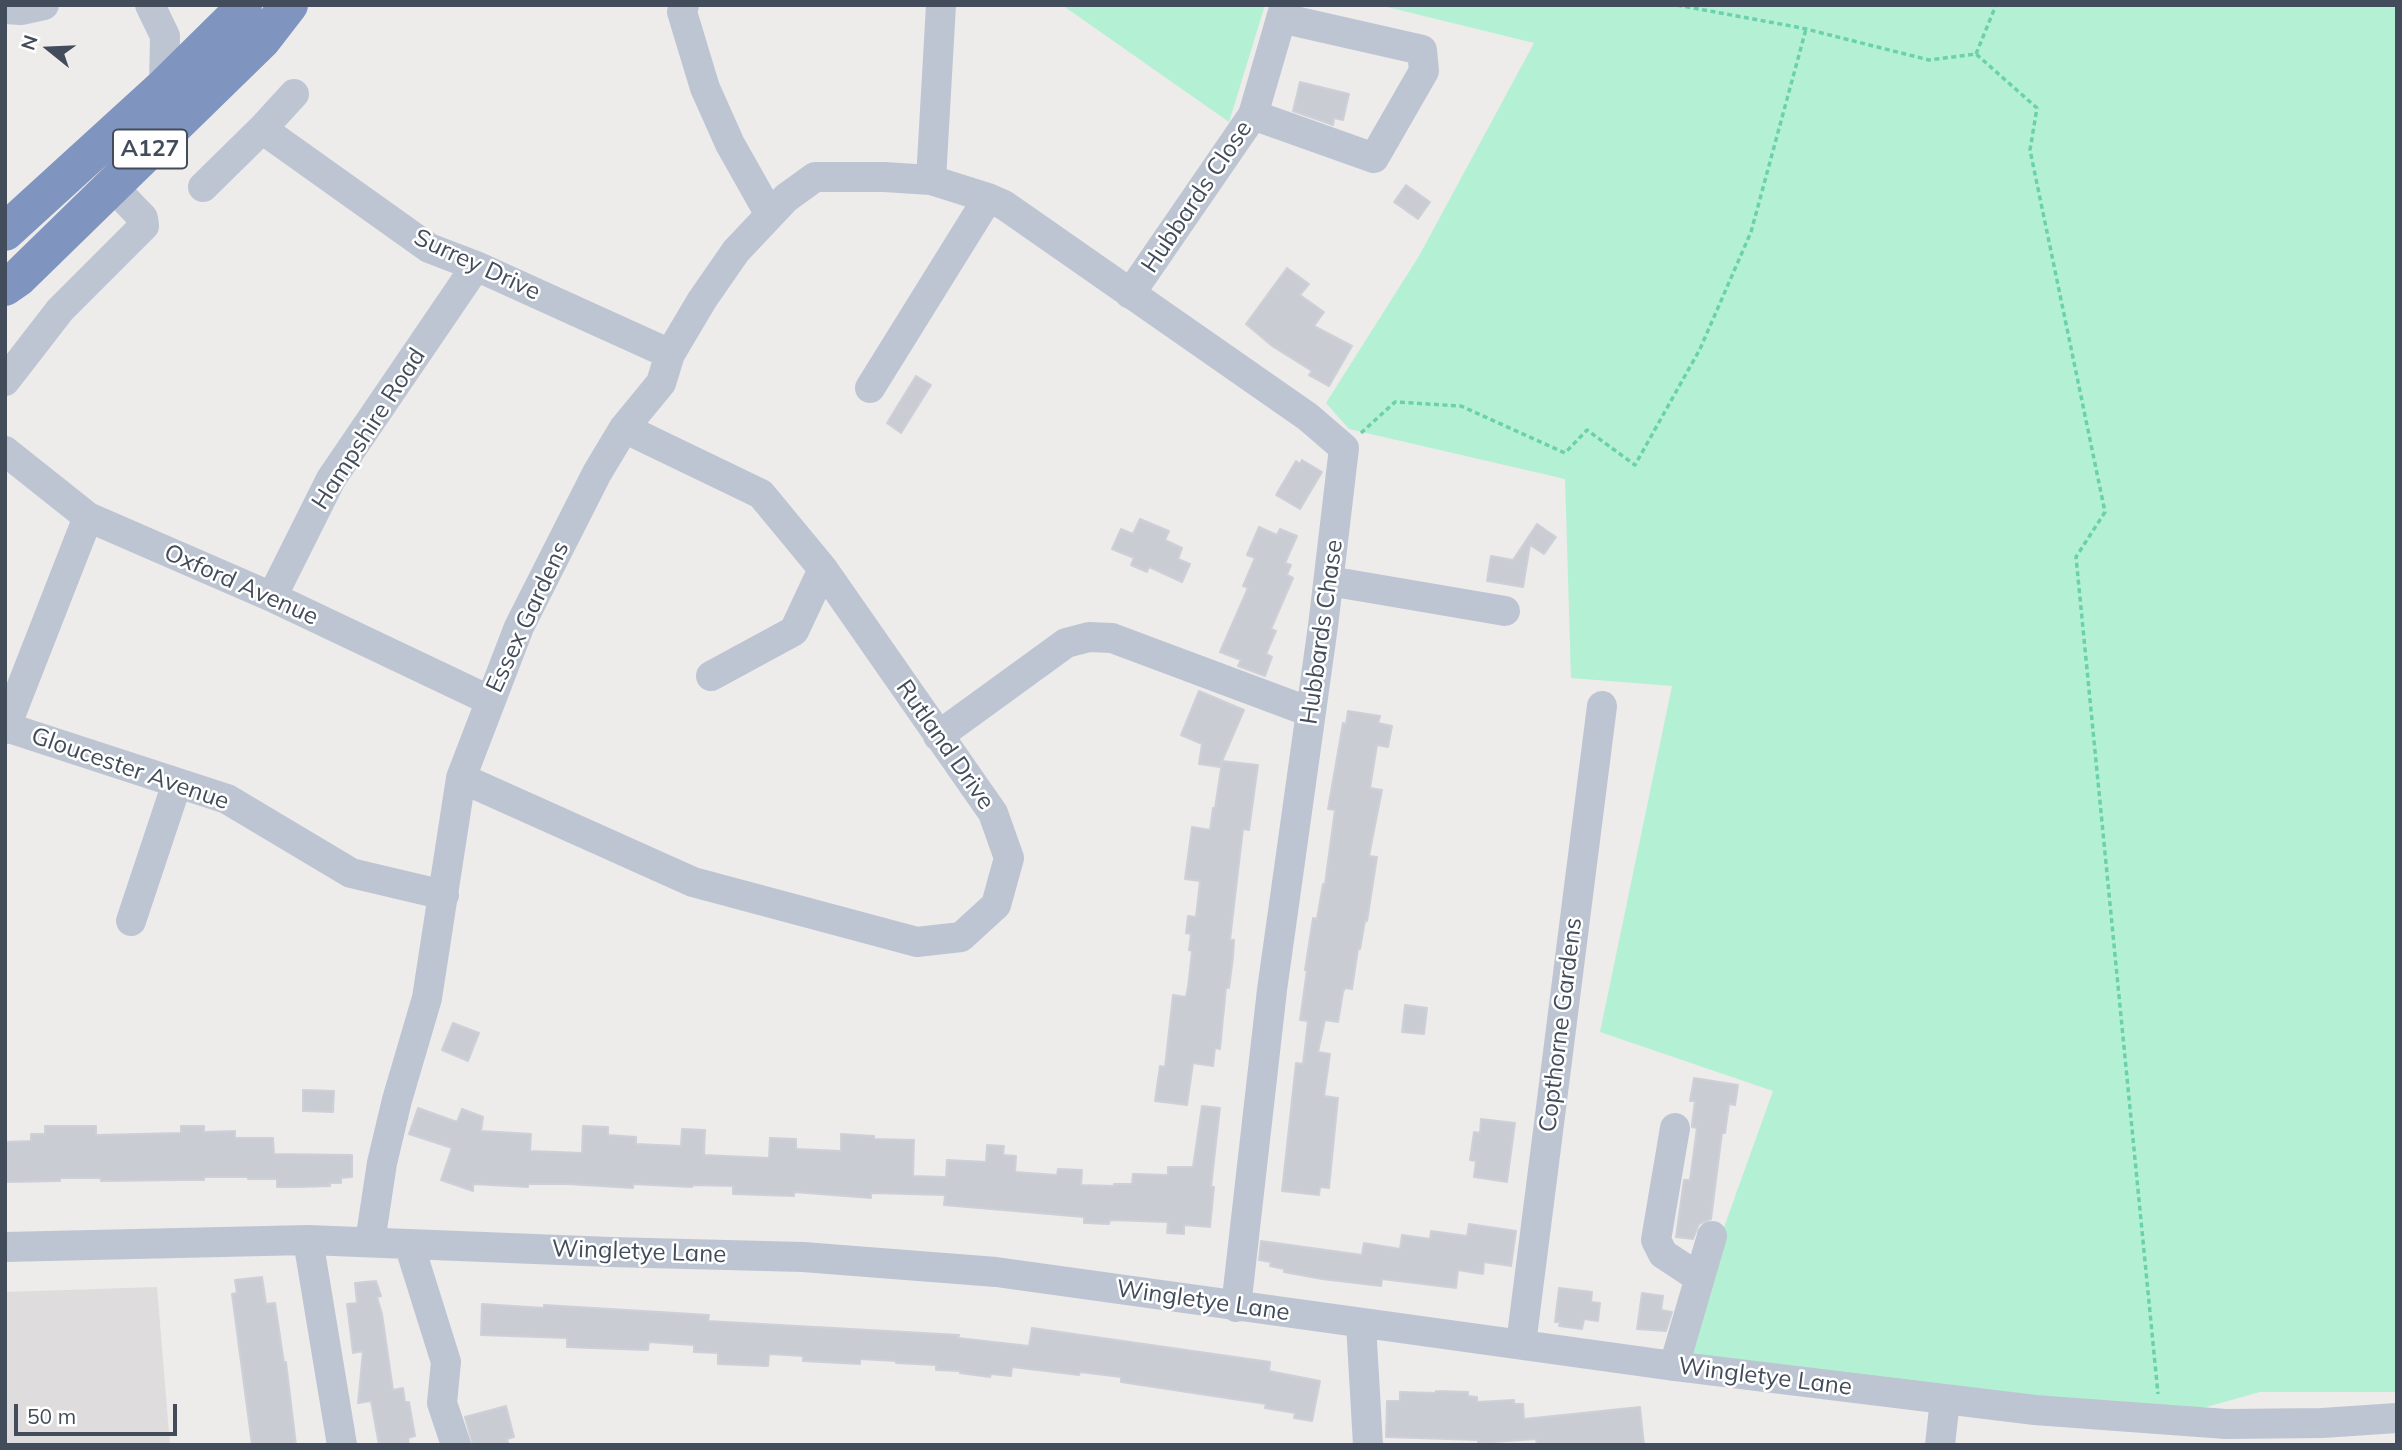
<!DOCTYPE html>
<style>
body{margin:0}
#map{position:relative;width:2402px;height:1450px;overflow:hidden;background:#eeebeb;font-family:Mulish,sans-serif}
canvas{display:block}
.frame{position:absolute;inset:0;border:7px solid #434c5a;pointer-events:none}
.north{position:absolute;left:14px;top:14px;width:70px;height:70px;-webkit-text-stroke:5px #fff;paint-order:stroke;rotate:288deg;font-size:19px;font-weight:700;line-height:28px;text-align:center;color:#434c5a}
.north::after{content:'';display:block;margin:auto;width:24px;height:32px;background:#434c5a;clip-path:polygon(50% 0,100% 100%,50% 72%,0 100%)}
.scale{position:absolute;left:14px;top:1404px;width:163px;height:32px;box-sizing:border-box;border:4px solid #434c5a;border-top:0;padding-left:9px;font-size:21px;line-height:24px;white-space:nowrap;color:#434c5a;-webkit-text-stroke:5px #fff;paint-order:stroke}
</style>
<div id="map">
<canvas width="2402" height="1450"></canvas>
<div class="frame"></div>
<div class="north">N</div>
<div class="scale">50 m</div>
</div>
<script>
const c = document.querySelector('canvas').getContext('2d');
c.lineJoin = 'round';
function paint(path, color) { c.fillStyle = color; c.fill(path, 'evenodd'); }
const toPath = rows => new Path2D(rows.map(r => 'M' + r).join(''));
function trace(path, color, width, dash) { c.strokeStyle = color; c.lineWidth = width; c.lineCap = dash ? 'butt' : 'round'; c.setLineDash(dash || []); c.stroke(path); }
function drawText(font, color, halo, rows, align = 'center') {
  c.font = font + ' Mulish,sans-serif'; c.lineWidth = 5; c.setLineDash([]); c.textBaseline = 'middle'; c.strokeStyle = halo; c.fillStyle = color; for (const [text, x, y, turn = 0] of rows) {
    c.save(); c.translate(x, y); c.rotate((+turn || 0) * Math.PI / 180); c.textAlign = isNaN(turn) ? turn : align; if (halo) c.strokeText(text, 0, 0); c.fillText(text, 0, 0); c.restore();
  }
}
const education = toPath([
 [157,1287,170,1445,5,1445,5,1292]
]);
const green = toPath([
 [1062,5,1265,5,1229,122],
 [1379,5,2397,5,2397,1392,2260,1392,2160,1420,1674,1366,1773,1091,1600,1032,1672,686,1571,678,1565,479,1349,429,1326,403,1419,256,1534,43]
]);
const building = toPath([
 [1300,82,1349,94,1343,120,1334,118,1333,125,1293,111,1300,82],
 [1406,185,1430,202,1418,219,1394,202,1406,185],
 [1287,268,1309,284,1300,295,1324,312,1314,326,1352,346,1329,386,1309,375,1312,371,1272,346,1246,324,1287,268],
 [916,376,931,385,901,433,887,423,916,376],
 [1302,460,1322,472,1300,509,1276,495,1296,461,1300,464,1302,460],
 [1140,519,1169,531,1165,540,1182,548,1178,559,1190,564,1182,582,1149,567,1147,572,1131,565,1134,558,1112,549,1121,529,1133,534,1140,519],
 [1537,524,1556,537,1544,554,1530,545,1523,587,1487,581,1491,556,1513,560,1537,524],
 [1259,527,1277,535,1280,529,1297,536,1285,563,1291,565,1287,575,1293,578,1271,629,1276,631,1266,654,1272,657,1265,676,1238,666,1241,660,1220,652,1248,588,1243,586,1255,558,1247,555,1259,527],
 [1199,691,1244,710,1222,761,1258,765,1249,830,1243,829,1230,940,1234,940,1233,957,1229,988,1226,988,1220,1049,1215,1048,1213,1066,1193,1063,1187,1105,1155,1101,1160,1066,1165,1067,1173,995,1186,997,1188,987,1192,951,1189,950,1191,934,1186,933,1188,916,1196,917,1200,881,1185,879,1192,827,1210,830,1213,808,1215,808,1222,762,1220,767,1199,764,1202,744,1181,735,1199,691],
 [1348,711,1380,716,1378,723,1392,726,1388,747,1377,745,1370,788,1382,790,1369,856,1377,857,1367,921,1365,921,1360,949,1358,949,1352,989,1345,988,1343,992,1338,1022,1325,1020,1318,1052,1330,1054,1324,1096,1338,1098,1329,1188,1320,1187,1319,1195,1282,1191,1296,1063,1303,1064,1308,1021,1300,1020,1307,970,1305,970,1313,918,1317,919,1323,884,1325,884,1335,810,1328,809,1343,723,1346,724,1348,711],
 [1405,1005,1427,1008,1424,1034,1402,1032,1405,1005],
 [453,1023,479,1033,468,1061,442,1050,453,1023],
 [1694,1078,1738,1085,1735,1105,1729,1104,1725,1133,1722,1133,1711,1219,1699,1224,1693,1239,1676,1237,1684,1180,1690,1180,1697,1128,1692,1127,1692,1124,1695,1101,1690,1101,1694,1078],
 [303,1090,334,1091,333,1112,303,1111,303,1090],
 [1202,1106,1220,1108,1211,1187,1214,1187,1210,1227,1184,1225,1184,1234,1167,1233,1168,1222,1110,1220,1109,1224,1084,1223,1084,1217,944,1205,945,1195,871,1193,871,1198,794,1192,794,1196,764,1195,733,1194,733,1186,693,1185,692,1187,633,1184,633,1188,568,1184,528,1184,528,1187,473,1184,473,1191,441,1180,452,1148,409,1134,418,1108,457,1122,462,1109,483,1117,481,1131,531,1134,530,1151,582,1153,583,1126,608,1127,608,1135,636,1137,636,1144,681,1146,682,1129,705,1130,704,1155,769,1158,770,1138,796,1139,796,1149,841,1151,841,1134,874,1136,874,1139,914,1140,913,1176,946,1177,947,1160,986,1162,987,1145,1004,1146,1003,1155,1016,1156,1015,1172,1057,1175,1058,1169,1082,1170,1081,1185,1114,1186,1114,1184,1132,1184,1133,1174,1168,1175,1168,1167,1193,1167,1202,1106],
 [1481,1119,1515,1123,1507,1182,1474,1177,1476,1161,1470,1160,1474,1132,1480,1133,1481,1119],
 [45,1126,96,1126,96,1135,181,1133,181,1126,204,1126,204,1132,235,1131,235,1138,273,1138,274,1154,352,1155,352,1177,341,1178,341,1183,330,1183,330,1186,298,1187,277,1187,277,1179,248,1179,248,1177,204,1177,204,1180,181,1180,101,1181,101,1178,60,1178,60,1181,5,1182,5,1142,31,1141,31,1134,45,1134,45,1126],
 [1469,1224,1516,1231,1511,1266,1484,1262,1483,1274,1458,1270,1456,1288,1382,1279,1381,1286,1322,1279,1284,1272,1284,1269,1270,1266,1271,1262,1259,1260,1261,1241,1362,1255,1364,1243,1400,1249,1402,1235,1430,1239,1431,1231,1467,1236,1469,1224],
 [262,1277,266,1304,275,1303,284,1363,286,1362,296,1445,252,1445,232,1294,237,1293,235,1280,262,1277],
 [376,1281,381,1296,377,1297,382,1314,393,1390,403,1388,405,1402,409,1402,415,1436,408,1438,409,1445,379,1445,371,1401,358,1403,363,1351,353,1353,347,1304,357,1303,355,1283,376,1281],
 [1559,1288,1592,1292,1591,1302,1600,1303,1598,1321,1584,1319,1582,1329,1559,1326,1560,1322,1555,1322,1559,1288],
 [1642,1293,1663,1296,1661,1310,1672,1312,1666,1331,1637,1329,1642,1293],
 [482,1304,544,1308,544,1305,709,1315,708,1321,959,1335,958,1338,1029,1346,1032,1328,1270,1362,1269,1371,1320,1381,1312,1421,1294,1418,1295,1413,1265,1408,1266,1404,1121,1382,1121,1377,1080,1372,1079,1375,1012,1367,1011,1376,991,1374,990,1377,960,1373,960,1371,936,1370,936,1365,896,1363,896,1361,860,1359,860,1364,803,1361,803,1356,769,1354,768,1366,718,1364,718,1353,694,1352,694,1345,649,1342,648,1350,592,1348,567,1347,567,1338,481,1335,482,1304],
 [1436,1391,1468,1392,1468,1396,1477,1397,1477,1402,1514,1400,1514,1404,1523,1404,1524,1419,1640,1407,1644,1445,1537,1445,1536,1439,1478,1443,1478,1440,1386,1437,1387,1401,1400,1401,1400,1392,1435,1393,1436,1391],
 [506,1406,514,1437,507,1439,509,1445,473,1445,465,1417,506,1406]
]);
const path = toPath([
 [1677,5,1802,28,1929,60,1976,54,2037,108,2030,150,2105,512,2076,557,2158,1394],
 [1976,54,1996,5],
 [1361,433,1395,402,1461,406,1565,453,1587,430,1635,465,1700,349,1751,232,1806,29]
]);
const minor = toPath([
 [150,5,165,36,164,87],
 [684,5,682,12,705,88,730,144,770,215],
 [5,9,21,10,44,5],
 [1253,115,1374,158,1424,71,1422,50,1281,18],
 [262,129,294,94],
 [931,180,941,5],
 [203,187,262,129,429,248,476,266,670,354],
 [1130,294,1253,115,1285,5],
 [5,381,60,310,144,226,143,218,112,186],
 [870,388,988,198],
 [5,451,88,517,272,597,489,700],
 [1329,581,1505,611],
 [272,597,331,479,476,266],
 [711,676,794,631,823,569],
 [6,727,227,799,351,873,444,895],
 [5,729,88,517],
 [938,736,1066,643,1089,637,1112,638,1310,712],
 [461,778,693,882,917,942,961,937,996,905,1009,858,993,813,823,569,761,494,624,428],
 [131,921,177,783],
 [1675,1128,1656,1240,1663,1254,1698,1277],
 [308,1240,342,1445],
 [370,1242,382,1163,397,1100,427,998,461,778,519,627,597,473,624,428,661,383,670,354,702,300,736,251,786,198,815,177,884,177,931,180,988,198,1004,205,1308,417,1344,448,1323,626,1272,990,1236,1307],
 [409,1244,446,1362,442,1403,456,1445],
 [5,1247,308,1240,610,1252,803,1257,996,1272,1674,1366,2035,1410,2226,1424,2322,1423,2397,1418],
 [1361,1324,1368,1445],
 [1521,1344,1602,706],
 [1674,1366,1712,1236],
 [1940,1445,1945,1400]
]);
const highway = toPath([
 [5,232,164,87,235,17,243,5],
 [5,287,18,278,262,40,289,5]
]);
const shields = [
 [150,149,74]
];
const shieldNames = [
 ["A127",150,149]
];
const streetNames = [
 ["Hubbards Close",1197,197,-56],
 ["Surrey Drive",477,265,25],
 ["Hampshire Road",369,429,-57],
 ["Oxford Avenue",241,585,24],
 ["Essex Gardens",528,617,-65],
 ["Hubbards Chase",1322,632,-82],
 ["Rutland Drive",945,745,55],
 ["Gloucester Avenue",130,769,19],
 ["Copthorne Gardens",1561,1025,-83],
 ["Wingletye Lane",639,1252,2],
 ["Wingletye Lane",1203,1301,8],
 ["Wingletye Lane",1765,1377,7]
];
paint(education, '#dfdcdd');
paint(green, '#b4f1d4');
paint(building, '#caccd4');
trace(building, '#ced0d8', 2);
trace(path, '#6bd1ac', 3.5, [5, 3.5]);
trace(minor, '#bdc5d2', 30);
trace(highway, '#7f95bf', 38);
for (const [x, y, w] of shields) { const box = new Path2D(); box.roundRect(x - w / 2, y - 19.5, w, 39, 5); c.fillStyle = '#fff'; c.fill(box); trace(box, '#434c5a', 2); }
drawText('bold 23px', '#434c5a', null, shieldNames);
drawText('24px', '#434c5a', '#fff', streetNames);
</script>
